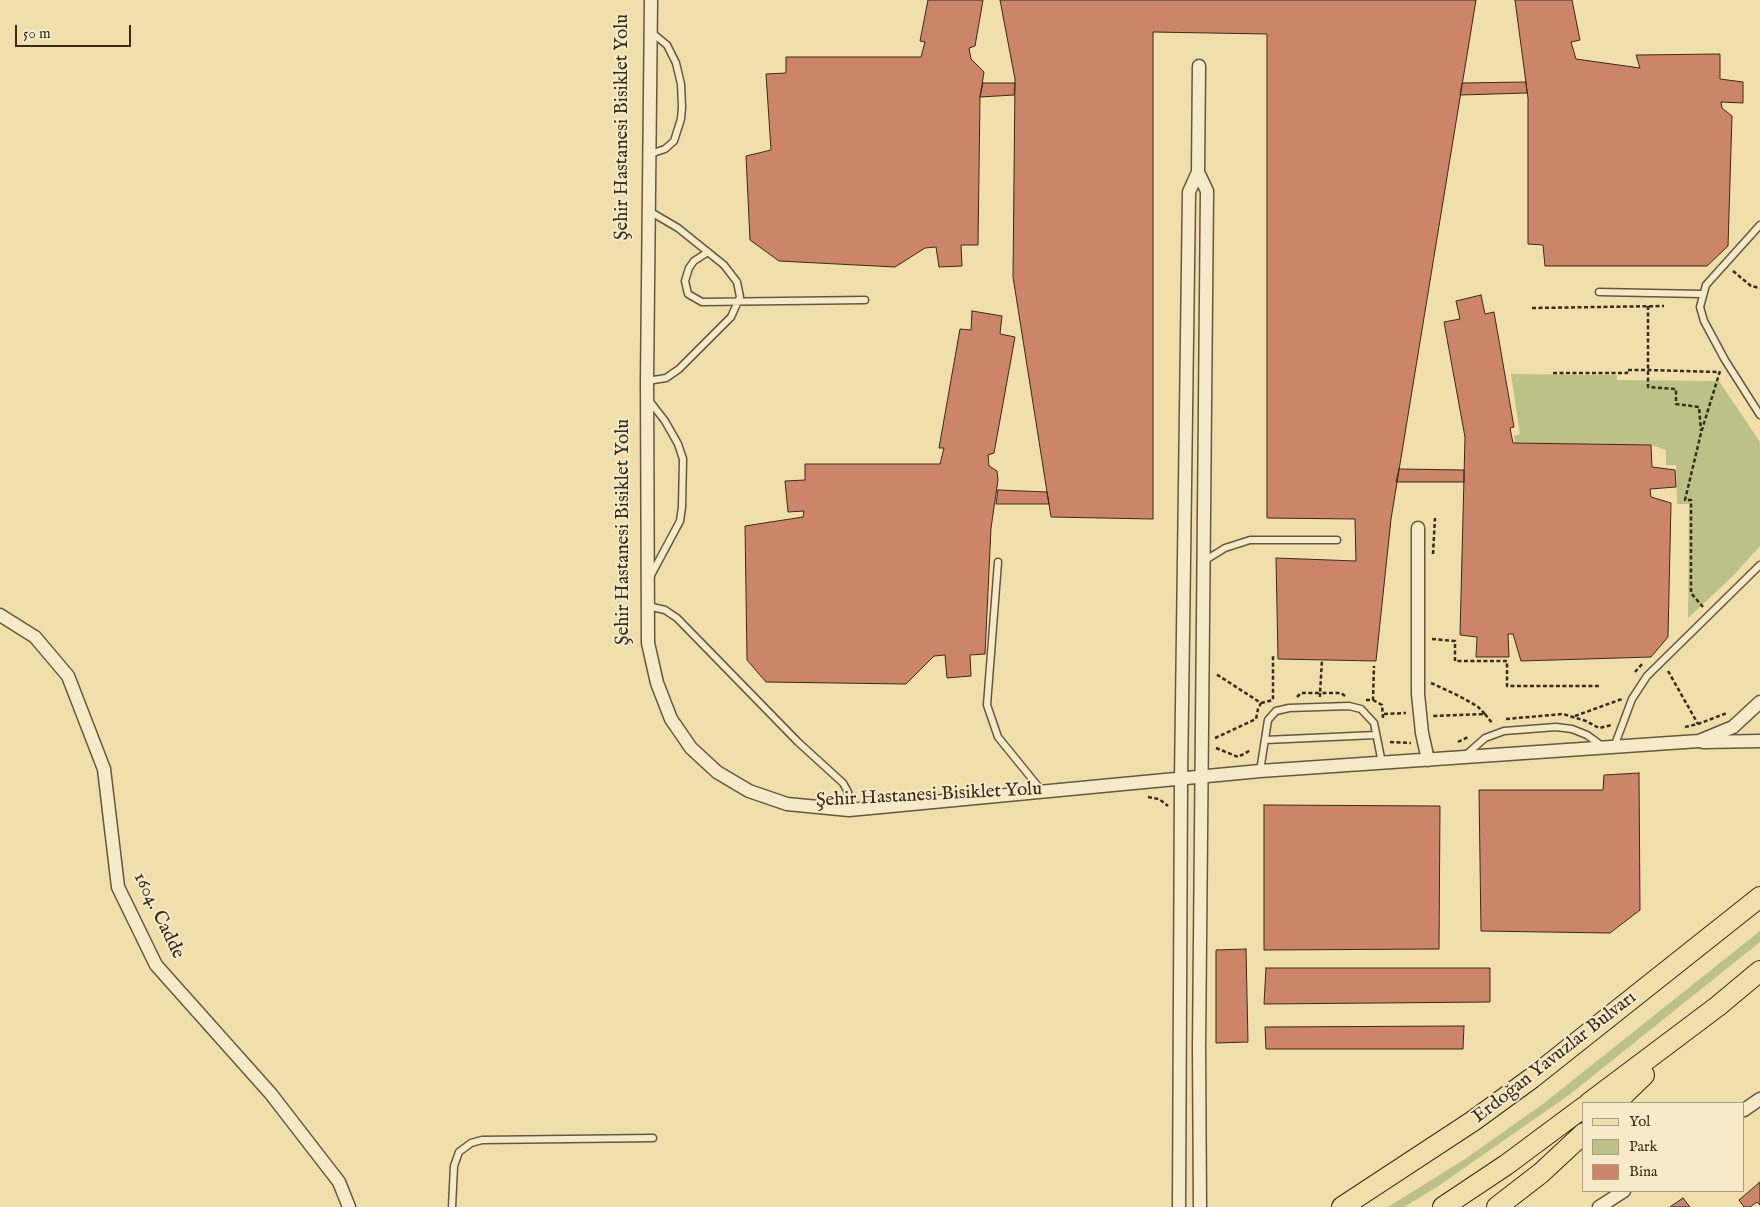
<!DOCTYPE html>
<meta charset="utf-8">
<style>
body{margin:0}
#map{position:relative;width:1760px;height:1207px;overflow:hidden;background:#f1dfab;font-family:"IM FELL English",serif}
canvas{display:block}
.legend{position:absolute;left:1582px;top:1102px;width:162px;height:90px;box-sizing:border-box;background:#f6eac8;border:1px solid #aa9d84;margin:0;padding:6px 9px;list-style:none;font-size:15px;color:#382a1d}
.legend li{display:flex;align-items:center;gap:10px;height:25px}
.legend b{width:25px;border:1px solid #aa9d84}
.scale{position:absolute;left:15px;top:25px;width:116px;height:22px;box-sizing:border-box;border:2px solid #382a1d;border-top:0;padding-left:6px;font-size:15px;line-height:18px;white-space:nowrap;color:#382a1d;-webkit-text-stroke:4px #f6eac8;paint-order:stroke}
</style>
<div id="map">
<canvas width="1760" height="1207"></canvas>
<ul class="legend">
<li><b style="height:6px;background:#f1dfab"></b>Yol</li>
<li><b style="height:14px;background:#bcc187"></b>Park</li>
<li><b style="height:14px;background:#cc8568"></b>Bina</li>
</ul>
<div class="scale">50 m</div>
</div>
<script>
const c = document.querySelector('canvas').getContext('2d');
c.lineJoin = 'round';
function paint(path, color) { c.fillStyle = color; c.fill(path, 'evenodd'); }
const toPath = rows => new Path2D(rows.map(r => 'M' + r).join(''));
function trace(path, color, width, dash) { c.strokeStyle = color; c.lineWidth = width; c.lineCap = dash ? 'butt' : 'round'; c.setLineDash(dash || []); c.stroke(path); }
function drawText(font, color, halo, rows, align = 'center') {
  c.font = font + ' "IM FELL English",serif'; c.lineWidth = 4; c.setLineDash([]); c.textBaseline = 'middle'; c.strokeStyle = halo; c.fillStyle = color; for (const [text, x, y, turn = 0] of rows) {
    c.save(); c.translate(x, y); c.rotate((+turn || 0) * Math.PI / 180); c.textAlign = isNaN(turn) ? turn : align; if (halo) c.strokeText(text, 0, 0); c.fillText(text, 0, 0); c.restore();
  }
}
const green = toPath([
 [1511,374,1617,375,1617,380,1719,381,1760,442,1760,546,1731,578,1688,618,1689,504,1677,504,1676,465,1666,465,1666,450,1651,445,1515,443,1514,436,1520,434],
 [1760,931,1760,942,1569,1095,1437,1187,1404,1207,1388,1207,1465,1159,1543,1104]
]);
const building = toPath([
 [928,0,983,0,975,46,969,48,971,59,984,72,980,97,978,245,961,245,962,266,939,267,936,247,925,248,895,267,779,261,750,240,746,156,771,150,766,74,786,73,786,57,921,57,925,42,920,41,928,0],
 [1000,0,1476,0,1391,519,1376,661,1278,659,1276,558,1356,561,1355,519,1267,518,1267,34,1153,32,1153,519,1051,517,1013,277,1015,79,1000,0],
 [1515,0,1572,0,1580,40,1571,42,1576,59,1640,68,1636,55,1720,54,1720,79,1743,82,1743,103,1721,102,1722,108,1732,116,1728,246,1707,266,1545,266,1543,245,1528,244,1528,98,1515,0],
 [1526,82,1527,93,1460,95,1462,83,1526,82],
 [983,83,1015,83,1014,95,980,97,983,83],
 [1481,295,1485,314,1494,312,1514,427,1510,428,1513,443,1651,445,1652,467,1675,470,1676,487,1650,489,1651,497,1671,503,1668,637,1651,657,1521,661,1513,634,1508,634,1509,657,1476,657,1477,637,1460,635,1465,437,1444,322,1460,319,1456,301,1481,295],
 [972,311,1002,316,1000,334,1015,337,994,453,988,455,989,466,997,471,998,480,991,528,985,654,970,655,971,676,947,678,945,655,934,656,906,684,766,682,747,660,745,526,803,517,804,511,788,512,785,481,805,480,805,464,940,464,944,448,939,448,960,329,971,330,972,311],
 [1399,469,1464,470,1464,482,1396,482,1399,469],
 [998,490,1047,492,1049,504,996,504,998,490],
 [1639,773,1640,910,1610,933,1481,931,1479,790,1603,790,1604,775,1639,773],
 [1264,805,1440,806,1439,949,1264,950,1264,805],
 [1246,949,1248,1042,1216,1043,1216,950,1246,949],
 [1266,968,1490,968,1490,1002,1264,1004,1266,968],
 [1464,1026,1463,1049,1266,1049,1265,1027,1464,1026],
 [1760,1182,1760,1205,1757,1202,1750,1207,1744,1207,1739,1200,1760,1182],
 [1683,1198,1690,1207,1670,1207,1683,1198]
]);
const path = toPath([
 [1733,271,1751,286,1760,288],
 [1648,306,1648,387,1676,389,1676,404,1699,407,1701,431],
 [1532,308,1664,306],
 [1553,373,1627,373,1627,370,1648,370,1719,372],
 [1433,554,1435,518],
 [1703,607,1691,593,1691,500,1685,500,1701,433,1720,371],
 [1432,639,1455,641,1455,661,1507,661,1507,686,1601,686],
 [1668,671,1698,724],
 [1635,672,1643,663],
 [1431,683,1459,696,1477,706,1485,714,1433,716],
 [1297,697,1301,693,1320,693,1322,660],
 [1320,697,1320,693,1341,693,1345,696],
 [1366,700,1373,700,1374,666],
 [1373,700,1382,705,1383,718],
 [1261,703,1273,700,1273,655],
 [1384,714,1406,713],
 [1485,714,1492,723],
 [1575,716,1622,699],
 [1506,719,1563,714,1586,721,1599,728,1612,725],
 [1685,727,1698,724,1727,713],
 [1215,738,1256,719,1258,709,1261,703,1216,674],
 [1390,742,1411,743],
 [1458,742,1468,737],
 [1216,748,1238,757,1251,750],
 [1148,797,1159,799,1168,806]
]);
const service = toPath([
 [650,154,665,149,674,141,681,119,682,107,681,84,676,63,667,45,651,32],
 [1760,225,1706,285,1700,307,1704,321,1725,360,1760,415],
 [708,252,694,261,689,268,685,281,688,294,702,302,865,300],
 [1599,292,1702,294],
 [647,381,666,378,679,369,731,317,740,297,737,282,724,265,678,228,649,211],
 [648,399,665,421,678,444,683,459,682,507,680,521,650,577],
 [1204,561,1225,548,1250,540,1337,540],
 [998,562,987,705,998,737,1041,790],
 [648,606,665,610,677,618,798,742,843,783,848,792,849,810],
 [1265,740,1376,735],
 [1614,747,1632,699,1647,676,1760,565],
 [1467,754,1485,738,1504,731,1556,727,1572,729,1587,735,1602,746],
 [1260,771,1268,720,1276,711,1289,708,1349,706,1361,709,1374,723,1382,763],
 [452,1207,454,1166,459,1152,471,1143,482,1140,653,1138]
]);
const minor = toPath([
 [651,0,647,381,648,643,657,683,671,719,691,748,717,772,749,791,787,804,849,810,1260,771,1699,741,1733,727,1760,702],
 [1198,172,1207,191,1199,1047,1200,1207],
 [1418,528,1418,694,1422,733,1428,760],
 [0,615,35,637,68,676,104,769,118,887,156,965,271,1094,339,1182,349,1207],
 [1703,742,1760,741],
 [1744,1110,1760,1099],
 [1179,1207,1181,779,1189,192,1198,172,1199,66],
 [1599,1207,1624,1191]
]);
const primary = toPath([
 [1589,1103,1718,1006,1760,971],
 [1615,1103,1644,1075],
 [1342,1207,1473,1121,1532,1078,1760,897],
 [1443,1207,1506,1165,1584,1107],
 [1497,1207,1541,1173,1584,1133]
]);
const streetNames = [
 ["Şehir Hastanesi Bisiklet Yolu",623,127,-90],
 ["Şehir Hastanesi Bisiklet Yolu",624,532,-90],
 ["Şehir Hastanesi Bisiklet Yolu",929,796,-3],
 ["1604. Cadde",158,916,64],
 ["Erdoğan Yavuzlar Bulvarı",1555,1058,-38]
];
paint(green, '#bcc187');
paint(building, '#cc8568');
trace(building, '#382a1d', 1);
trace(service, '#665740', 9);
trace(minor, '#665740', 15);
trace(primary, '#382a1d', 22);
trace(path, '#382a1d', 2.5, [4, 2.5]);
trace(service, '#f6eac8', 6);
trace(minor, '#f6eac8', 12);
trace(primary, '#f1dfab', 20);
drawText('19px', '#382a1d', '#f6eac8', streetNames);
</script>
